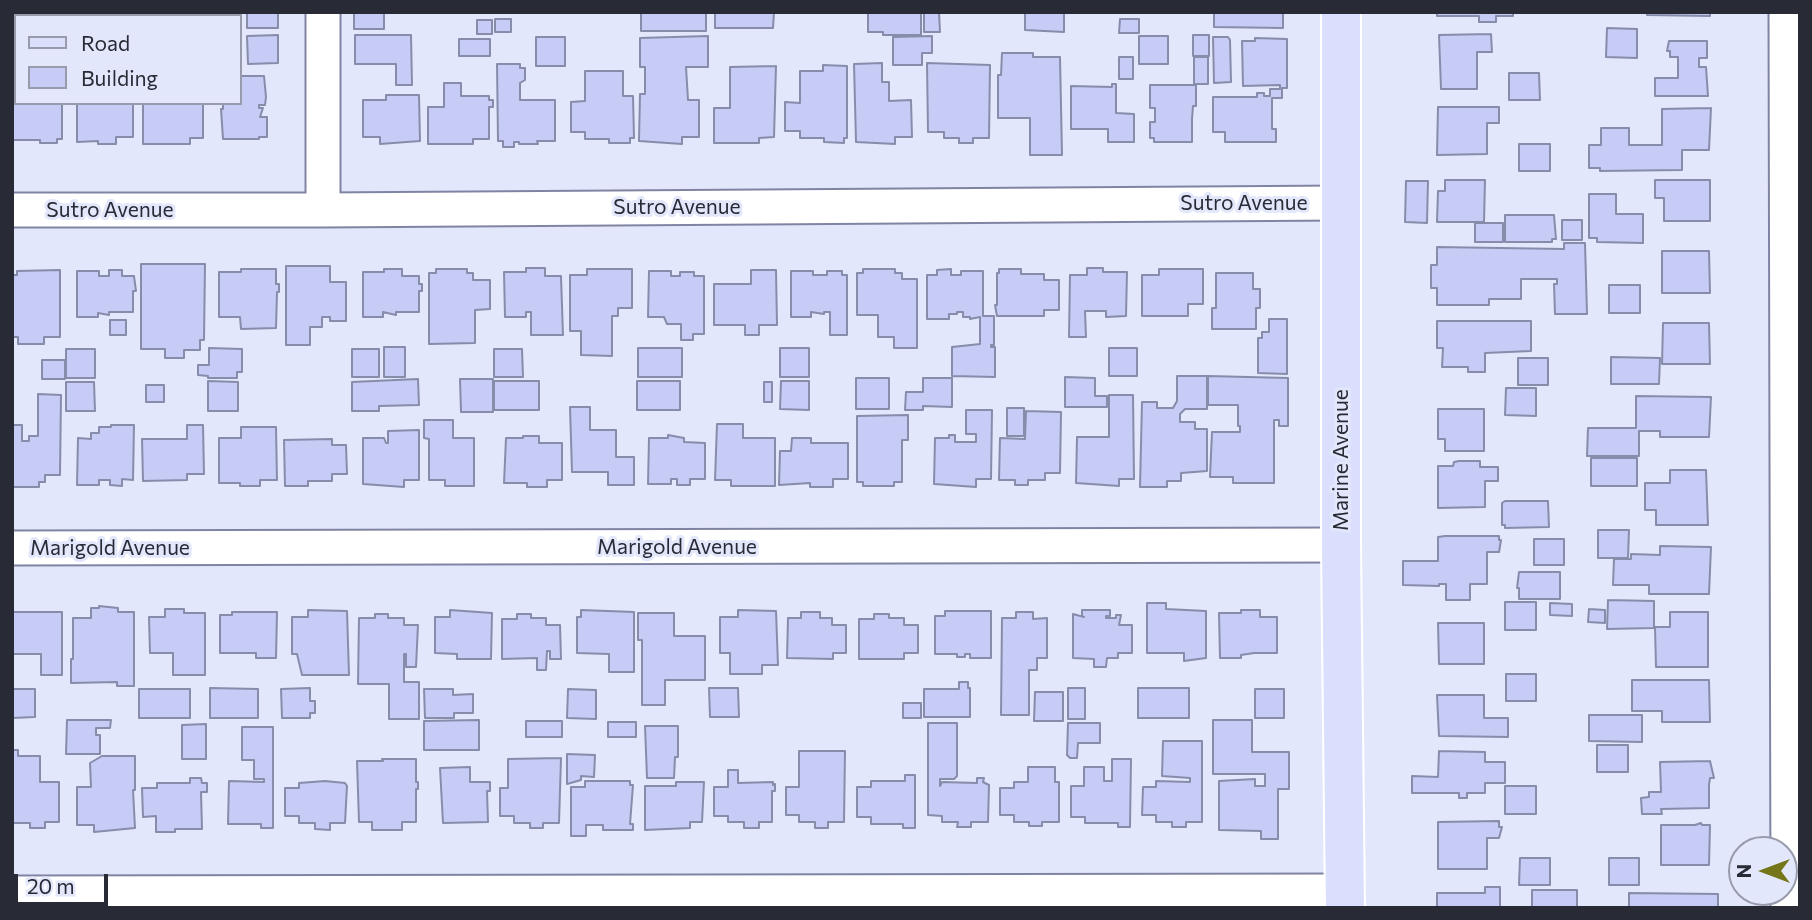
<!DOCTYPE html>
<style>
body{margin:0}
#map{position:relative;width:1812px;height:920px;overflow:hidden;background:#e3e7fb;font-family:Commissioner,sans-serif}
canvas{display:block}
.frame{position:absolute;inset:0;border:14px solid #282a36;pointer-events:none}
.legend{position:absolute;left:14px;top:14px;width:228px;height:91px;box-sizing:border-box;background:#e3e7fb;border:2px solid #989bac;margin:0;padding:9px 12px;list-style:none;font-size:21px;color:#282a36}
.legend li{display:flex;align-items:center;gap:14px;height:35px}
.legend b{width:35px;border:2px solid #989bac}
.north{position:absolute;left:1728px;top:836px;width:70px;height:70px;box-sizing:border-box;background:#e3e7fb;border:2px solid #989bac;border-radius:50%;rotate:270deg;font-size:19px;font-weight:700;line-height:28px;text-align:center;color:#282a36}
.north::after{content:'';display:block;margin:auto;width:24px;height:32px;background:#75751a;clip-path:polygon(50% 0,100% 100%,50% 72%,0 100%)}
.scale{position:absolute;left:14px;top:874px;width:94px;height:32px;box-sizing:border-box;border:4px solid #282a36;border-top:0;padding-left:9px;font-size:21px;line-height:24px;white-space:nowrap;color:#282a36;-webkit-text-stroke:5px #e3e7fb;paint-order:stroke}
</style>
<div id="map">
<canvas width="1812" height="920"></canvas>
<div class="frame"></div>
<ul class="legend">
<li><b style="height:9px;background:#dadffd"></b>Road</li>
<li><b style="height:19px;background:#c6ccf5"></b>Building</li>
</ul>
<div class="north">N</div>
<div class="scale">20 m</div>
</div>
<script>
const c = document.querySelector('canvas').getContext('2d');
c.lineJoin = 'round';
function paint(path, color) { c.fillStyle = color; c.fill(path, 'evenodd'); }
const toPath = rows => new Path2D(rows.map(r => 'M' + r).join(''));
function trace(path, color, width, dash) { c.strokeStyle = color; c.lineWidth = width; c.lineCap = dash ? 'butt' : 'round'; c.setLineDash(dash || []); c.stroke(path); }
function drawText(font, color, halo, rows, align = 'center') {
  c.font = font + ' Commissioner,sans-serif'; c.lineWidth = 6; c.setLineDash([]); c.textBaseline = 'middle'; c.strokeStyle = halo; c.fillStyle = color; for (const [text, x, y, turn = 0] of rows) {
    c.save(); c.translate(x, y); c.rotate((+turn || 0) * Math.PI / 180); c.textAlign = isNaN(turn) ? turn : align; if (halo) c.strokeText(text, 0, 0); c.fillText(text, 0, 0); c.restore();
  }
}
const building = toPath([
 [36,12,64,12,64,16,36,16,36,12],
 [68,12,134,12,134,16,68,16,68,12],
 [168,12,206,12,206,16,168,16,168,12],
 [247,12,278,12,278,28,247,28,247,12],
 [354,12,384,12,384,29,354,29,354,12],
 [641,12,706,12,706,31,641,31,641,12],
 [715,12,774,12,773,28,715,28,715,12],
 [868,12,921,12,921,35,883,35,883,32,868,32,868,12],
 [924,12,939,12,940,32,924,32,924,12],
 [1025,12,1064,12,1064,32,1025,30,1025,12],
 [1214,12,1283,12,1283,28,1214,27,1214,12],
 [1437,12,1513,12,1513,16,1496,16,1496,22,1479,22,1479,16,1437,16,1437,12],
 [1647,12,1710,12,1710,16,1647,15,1647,12],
 [495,19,511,19,511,32,495,32,495,19],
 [1120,19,1139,19,1139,33,1119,33,1120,19],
 [477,20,492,20,492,34,477,34,477,20],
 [1607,28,1637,29,1637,58,1606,57,1607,28],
 [1491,34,1492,52,1477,52,1477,89,1441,89,1439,35,1491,34],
 [278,35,278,63,248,64,247,36,278,35],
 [355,35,411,35,412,85,396,85,396,64,355,64,355,35],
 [1193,35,1209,35,1209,56,1193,56,1193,35],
 [708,36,708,67,686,67,688,100,699,100,699,137,682,137,682,144,639,141,640,94,645,94,645,67,640,67,640,38,708,36],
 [932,36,932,53,922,53,922,65,893,65,893,37,932,36],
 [1139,36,1168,36,1168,64,1139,64,1139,36],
 [536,37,565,37,565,66,536,66,536,37],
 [1213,37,1228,37,1230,40,1231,82,1214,83,1213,37],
 [1255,38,1287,39,1287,88,1282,88,1282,98,1272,98,1272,129,1276,129,1276,142,1225,142,1225,132,1213,132,1213,97,1257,97,1257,93,1264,93,1264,96,1270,96,1270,89,1280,89,1280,85,1243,86,1242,41,1255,41,1255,38],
 [459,39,490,39,490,56,459,56,459,39],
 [1669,41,1707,41,1707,58,1699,58,1699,67,1706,67,1708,96,1655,96,1655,78,1678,78,1678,57,1670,57,1670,51,1667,51,1669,41],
 [1002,53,1033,53,1033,57,1060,57,1062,155,1030,155,1030,118,998,118,998,75,1001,75,1002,53],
 [1119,57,1133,57,1133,79,1119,79,1119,57],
 [1194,57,1208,57,1208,84,1194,84,1194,57],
 [882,63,882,82,889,82,889,101,911,100,912,137,895,137,895,144,856,142,854,64,882,63],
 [927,63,990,65,989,138,973,138,973,143,959,143,959,138,944,138,944,132,928,132,927,63],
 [497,64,520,64,520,68,525,68,525,80,520,83,520,100,555,100,555,141,537,141,538,144,519,144,519,142,514,142,514,147,503,147,503,141,498,141,497,64],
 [823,65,847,66,847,138,844,138,844,143,824,142,824,138,800,138,800,131,785,131,785,102,800,103,800,71,823,71,823,65],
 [776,66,774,137,759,138,759,143,714,143,714,108,730,108,730,67,776,66],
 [585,71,623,71,623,96,633,96,634,138,630,138,630,143,609,143,609,139,585,139,585,132,571,132,571,102,585,101,585,71],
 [1509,73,1539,73,1540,100,1509,100,1509,73],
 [240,76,264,76,266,97,265,105,259,105,259,108,263,108,260,117,267,117,267,137,259,137,259,139,223,139,221,109,223,109,223,103,217,103,240,103,240,76],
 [444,83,461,83,461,96,489,96,489,100,493,100,493,107,489,107,489,139,473,139,473,144,428,144,428,107,444,107,444,83],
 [1112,84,1116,84,1116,113,1134,114,1134,142,1108,142,1108,129,1071,129,1071,86,1112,87,1112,84],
 [1150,85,1196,85,1196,106,1193,106,1192,119,1192,142,1154,142,1154,138,1150,138,1150,122,1155,122,1155,108,1150,108,1150,85],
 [12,93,16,96,16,103,62,103,62,139,57,139,57,143,40,143,40,140,13,140,12,93],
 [386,95,419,95,420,141,380,144,380,137,363,137,363,100,386,100,386,95],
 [77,103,133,103,133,137,116,137,116,144,98,144,98,141,77,142,77,103],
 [143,103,203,103,203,138,190,138,190,144,143,144,143,103],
 [1438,107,1499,107,1499,123,1487,123,1487,154,1437,155,1438,107],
 [1711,108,1709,150,1682,150,1682,170,1600,171,1600,168,1589,168,1589,145,1601,145,1601,128,1629,128,1629,145,1662,145,1662,109,1711,108],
 [1519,144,1550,144,1550,171,1519,171,1519,144],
 [1445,180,1485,180,1484,222,1437,222,1438,191,1445,191,1445,180],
 [1655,180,1710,180,1710,221,1664,221,1664,198,1655,198,1655,180],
 [1406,181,1428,181,1427,223,1405,222,1406,181],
 [1589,194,1616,194,1616,214,1643,214,1643,243,1597,242,1597,238,1589,238,1589,194],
 [1505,215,1554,215,1556,239,1552,239,1552,242,1505,242,1505,215],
 [1562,220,1582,220,1582,240,1562,240,1562,220],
 [1475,223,1503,223,1503,242,1475,242,1475,223],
 [1564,243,1585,243,1587,314,1555,314,1554,284,1557,284,1557,279,1521,279,1521,299,1489,299,1489,305,1437,305,1437,288,1431,288,1431,265,1437,265,1437,247,1564,249,1564,243],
 [1662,251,1709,251,1710,293,1662,293,1662,251],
 [141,264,205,264,204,340,200,340,200,350,184,350,184,358,165,358,165,349,141,349,141,264],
 [286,266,330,266,330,282,346,282,346,321,330,321,330,317,322,317,322,327,310,327,310,345,286,345,286,266],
 [526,268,545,268,545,276,561,276,563,335,531,335,531,312,526,312,526,317,505,317,504,272,526,272,526,268],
 [1087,268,1103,268,1103,272,1127,272,1126,316,1106,317,1106,311,1085,311,1086,337,1069,337,1070,275,1087,275,1087,268],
 [241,269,276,269,276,284,279,284,279,292,277,292,276,328,241,329,240,317,219,317,219,272,241,272,241,269],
 [384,269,402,269,402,276,419,276,419,284,422,284,422,291,419,291,419,312,396,312,396,315,383,312,383,317,363,317,363,272,384,272,384,269],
 [436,269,467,269,467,273,473,273,473,280,490,280,490,309,475,310,475,343,429,344,429,273,436,273,436,269],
 [587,269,632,269,632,308,618,308,618,316,612,316,612,356,581,355,581,331,570,331,570,275,587,275,587,269],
 [863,269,895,269,895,273,902,273,902,279,917,279,917,348,894,348,894,337,878,337,878,315,857,315,857,273,863,273,863,269],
 [951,269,951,275,961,275,961,271,983,271,983,316,994,316,994,345,991,345,991,347,995,347,995,377,952,376,952,347,980,344,980,317,970,319,970,317,963,317,963,312,957,312,957,314,949,314,949,319,927,319,927,275,937,275,937,270,951,269],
 [999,269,1021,269,1021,274,1044,274,1044,280,1059,280,1059,310,1044,310,1044,316,997,316,995,305,997,305,997,273,999,273,999,269],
 [1159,269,1203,269,1203,304,1188,304,1188,316,1142,316,1142,275,1159,275,1159,269],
 [60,270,60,337,44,337,44,344,18,344,18,337,12,337,12,275,17,275,17,271,60,270],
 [109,270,122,270,122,276,134,276,136,291,133,291,133,312,109,312,109,315,98,313,98,317,77,317,77,271,99,271,99,276,109,276,109,270],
 [751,270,776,270,777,325,759,325,759,335,745,335,745,325,714,325,714,284,751,284,751,270],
 [649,271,671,271,671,276,680,276,680,272,694,272,694,276,704,276,704,334,693,334,693,340,681,340,681,324,667,324,664,317,648,317,649,271],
 [791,271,813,271,813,275,827,275,827,271,842,271,842,275,847,275,847,335,830,335,830,312,824,312,824,314,811,312,811,317,791,317,791,271],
 [1216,273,1253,273,1253,289,1260,289,1260,308,1256,308,1256,329,1212,329,1212,308,1216,308,1216,273],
 [1609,285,1640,285,1640,313,1609,313,1609,285],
 [1269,319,1287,319,1287,374,1258,373,1258,338,1262,338,1262,332,1269,332,1269,319],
 [110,320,126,320,126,335,110,335,110,320],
 [1437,321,1531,321,1531,351,1485,353,1485,372,1468,372,1468,367,1442,367,1443,348,1437,348,1437,321],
 [1663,323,1709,323,1710,364,1662,364,1663,323],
 [384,347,405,347,405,377,384,377,384,347],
 [209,348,242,349,242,372,237,372,237,378,208,378,208,376,198,375,198,365,209,365,209,348],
 [638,348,682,348,682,377,638,377,638,348],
 [780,348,809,348,809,377,780,377,780,348],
 [1109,348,1137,348,1137,376,1109,376,1109,348],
 [66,349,95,349,95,378,66,378,66,349],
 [352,349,379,349,379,377,352,377,352,349],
 [494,349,522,349,523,377,494,377,494,349],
 [1611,357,1660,358,1659,384,1611,384,1611,357],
 [1518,358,1548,358,1548,385,1518,385,1518,358],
 [42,360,65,360,65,379,42,379,42,360],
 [1177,376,1207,376,1207,409,1185,409,1180,414,1180,422,1195,422,1195,429,1207,429,1207,471,1181,473,1181,481,1167,481,1167,487,1140,487,1142,402,1157,402,1157,408,1173,408,1177,401,1177,376],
 [1208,376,1288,378,1288,426,1279,426,1279,420,1274,420,1274,483,1233,483,1233,477,1210,477,1212,432,1240,432,1240,426,1238,426,1238,405,1208,405,1208,376],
 [1065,377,1095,378,1095,396,1107,396,1107,407,1065,407,1065,377],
 [856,378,889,378,889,409,856,409,856,378],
 [923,378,952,378,952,407,923,406,923,410,905,410,906,392,923,392,923,378],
 [418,379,419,405,379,406,379,411,352,411,352,382,418,379],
 [460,379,493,379,493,412,461,412,460,379],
 [208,381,238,382,238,411,208,411,208,381],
 [494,381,539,381,539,410,494,410,494,381],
 [637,381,680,381,680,410,637,410,637,381],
 [781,381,809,381,809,410,780,409,781,381],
 [66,382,94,382,95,411,66,411,66,382],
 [764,382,772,382,772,402,764,402,764,382],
 [146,385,164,385,164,402,146,402,146,385],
 [1506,388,1536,388,1536,416,1505,415,1506,388],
 [38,394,61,395,60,475,45,475,45,482,39,482,39,487,12,487,12,425,22,425,22,441,29,441,29,436,38,436,38,394],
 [1109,395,1133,395,1134,479,1119,479,1119,486,1076,483,1077,437,1109,437,1109,395],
 [1636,396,1711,397,1709,437,1660,437,1660,431,1639,431,1639,456,1587,456,1588,428,1636,428,1636,396],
 [570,407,590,407,590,430,616,430,616,457,634,457,634,485,608,485,608,472,572,472,570,407],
 [1007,408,1024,408,1024,436,1007,436,1007,408],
 [1438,409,1484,409,1484,451,1445,451,1445,439,1438,439,1438,409],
 [966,410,992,410,991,479,976,479,976,487,934,484,935,438,949,438,949,435,955,435,955,442,976,442,976,434,966,434,966,410],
 [1026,411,1061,412,1060,473,1045,473,1045,480,1028,480,1028,485,1015,485,1015,480,999,480,1000,438,1025,439,1026,411],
 [908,415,908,440,902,440,902,482,894,482,894,486,863,486,863,482,857,482,857,416,908,415],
 [424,420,453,420,453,438,474,438,474,486,445,486,445,480,429,480,429,439,424,438,424,420],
 [717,424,743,424,743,438,775,438,775,486,731,486,731,480,715,480,717,424],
 [111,425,134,425,133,480,122,479,122,486,110,485,110,480,99,480,99,485,77,485,78,438,91,439,91,433,99,433,99,427,111,427,111,425],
 [187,425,203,425,204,474,187,474,187,480,143,481,142,439,187,439,187,425],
 [241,427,276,427,277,480,260,480,260,486,240,486,240,483,219,483,219,438,241,438,241,427],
 [419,430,419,480,404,480,404,487,363,484,363,438,384,438,386,443,388,443,388,431,419,430],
 [668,435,684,438,684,442,705,443,705,479,690,479,690,485,677,485,677,479,671,479,671,484,648,484,649,438,668,438,668,435],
 [523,436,539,436,539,443,562,443,562,480,547,480,547,487,527,487,527,483,504,483,506,438,523,438,523,436],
 [792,438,811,438,811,443,848,443,848,479,833,479,833,487,810,487,810,483,779,485,780,451,791,451,792,438],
 [332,439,332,445,346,445,347,474,332,474,332,481,308,481,308,486,285,486,284,440,332,439],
 [1591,458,1637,458,1637,486,1591,486,1591,458],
 [1459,461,1480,461,1480,467,1498,467,1498,481,1485,481,1485,507,1438,508,1438,466,1453,466,1454,462,1459,461],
 [1670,470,1706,470,1708,525,1656,525,1656,510,1645,510,1645,483,1670,483,1670,470],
 [1505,501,1548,501,1549,527,1505,528,1505,525,1502,525,1502,503,1505,501],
 [1598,530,1629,530,1628,558,1598,558,1598,530],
 [1445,536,1499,536,1499,540,1501,540,1499,552,1487,552,1487,584,1470,584,1470,600,1446,600,1446,584,1439,584,1439,586,1403,585,1403,561,1438,561,1438,537,1445,536],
 [1534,539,1564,539,1564,565,1534,565,1534,539],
 [1660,546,1711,547,1709,594,1649,594,1649,585,1613,585,1614,559,1631,559,1631,554,1660,555,1660,546],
 [1519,572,1560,572,1560,599,1519,599,1519,588,1517,588,1519,572],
 [1608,600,1654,601,1654,628,1607,629,1608,600],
 [1505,602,1536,602,1536,630,1505,630,1505,602],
 [1147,603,1166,603,1166,609,1206,611,1206,658,1184,661,1184,653,1147,653,1147,603],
 [1550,603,1572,604,1572,616,1550,615,1550,603],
 [99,606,118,608,118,612,134,612,134,686,117,686,117,682,71,683,71,659,73,659,73,618,91,618,91,608,99,608,99,606],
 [165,609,184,609,184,613,205,613,205,675,173,675,173,653,150,653,149,617,165,617,165,609],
 [1589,609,1605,610,1605,623,1588,622,1589,609],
 [308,610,347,611,349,675,302,675,297,654,292,654,292,617,308,617,308,610],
 [450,610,492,613,491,659,457,659,457,654,435,653,435,617,450,617,450,610],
 [581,610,634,612,634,672,609,672,609,654,577,653,577,617,581,617,581,610],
 [738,610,776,611,778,665,762,665,762,674,730,674,730,653,720,653,720,617,738,617,738,610],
 [1082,610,1110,610,1110,616,1106,616,1106,618,1116,618,1116,615,1121,615,1119,625,1132,625,1132,653,1118,653,1118,658,1107,658,1106,667,1094,667,1094,659,1073,658,1073,614,1084,617,1082,616,1082,610],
 [1241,610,1260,610,1260,617,1277,617,1277,653,1254,653,1241,655,1241,658,1220,658,1219,613,1241,613,1241,610],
 [945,611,991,611,991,658,970,658,970,654,965,654,965,657,957,657,957,654,935,654,935,616,945,616,945,611],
 [12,612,62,612,62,675,41,675,41,654,12,654,12,612],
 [232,612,277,612,276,658,256,658,256,653,220,653,220,615,232,615,232,612],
 [801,612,820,612,820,618,832,618,832,625,846,625,846,653,833,653,833,659,787,658,788,618,801,618,801,612],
 [1016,612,1033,612,1033,619,1047,618,1047,658,1037,658,1037,670,1029,670,1029,715,1001,715,1002,618,1016,618,1016,612],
 [1670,612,1708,612,1708,667,1656,667,1655,627,1670,627,1670,612],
 [638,613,674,613,674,636,705,636,705,680,665,680,665,705,642,705,642,640,638,640,638,613],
 [375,614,388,614,388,618,404,618,404,625,418,625,416,667,406,667,406,654,404,654,404,682,419,682,419,719,389,719,389,684,358,684,359,618,375,618,375,614],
 [517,614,531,614,531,618,546,618,546,625,560,625,561,659,550,659,550,651,547,651,546,670,537,670,537,658,502,659,502,619,517,619,517,614],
 [874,614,889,614,889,618,904,618,904,625,918,625,918,653,904,653,904,659,859,659,859,619,874,619,874,614],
 [1438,623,1484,623,1484,664,1439,664,1438,623],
 [1506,674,1536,674,1536,701,1506,701,1506,674],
 [1632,680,1709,680,1710,722,1662,722,1662,711,1632,711,1632,680],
 [959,682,968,682,968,688,970,688,970,717,924,717,924,689,959,689,959,682],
 [210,688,258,689,258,718,210,718,210,688],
 [310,688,310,701,315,701,315,713,310,713,310,718,282,718,281,689,310,688],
 [709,688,738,688,739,717,710,717,709,688],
 [1068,688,1085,688,1085,719,1068,719,1068,688],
 [1138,688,1189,688,1189,718,1138,718,1138,688],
 [12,689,35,689,35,717,12,718,12,689],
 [139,689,190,689,190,718,139,718,139,689],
 [424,689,453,689,453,695,473,694,473,713,454,713,454,718,425,718,424,689],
 [568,689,596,690,596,719,567,718,568,689],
 [1255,689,1284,689,1284,718,1255,718,1255,689],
 [1035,692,1063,692,1063,721,1034,721,1035,692],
 [1437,695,1484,695,1484,718,1508,718,1508,737,1439,736,1437,695],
 [903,703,921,703,921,718,903,718,903,703],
 [1589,715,1642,715,1642,742,1589,741,1589,715],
 [67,720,111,720,110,728,96,728,96,735,100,735,100,754,66,754,67,720],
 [479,720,479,750,424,750,424,721,479,720],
 [1213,720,1252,720,1252,752,1289,752,1289,789,1278,789,1278,839,1261,839,1261,831,1219,830,1219,781,1255,779,1255,786,1265,786,1265,774,1213,774,1213,720],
 [526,721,562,721,562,737,526,737,526,721],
 [608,722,636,722,636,737,608,737,608,722],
 [928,723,957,723,957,776,954,779,940,779,940,786,942,782,977,783,977,778,984,778,983,782,989,785,988,822,971,822,971,827,957,827,958,822,942,822,942,816,928,815,928,723],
 [1068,723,1100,723,1100,743,1078,743,1077,758,1070,758,1067,755,1068,723],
 [206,724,206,759,182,759,182,725,206,724],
 [645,726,678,726,678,757,675,757,674,778,647,778,645,726],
 [242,727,273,727,273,828,261,828,261,824,228,824,229,781,264,782,264,779,254,779,254,760,242,760,242,727],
 [1163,741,1202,741,1202,822,1186,822,1186,827,1172,827,1172,822,1156,822,1156,815,1142,815,1143,787,1156,787,1156,781,1190,782,1190,778,1162,776,1163,741],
 [1597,745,1628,745,1628,772,1597,772,1597,745],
 [12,750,18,750,18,756,40,756,40,782,59,782,59,822,45,822,45,828,30,828,30,823,13,823,12,750],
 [799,751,845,751,844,822,828,822,828,828,815,828,815,822,799,822,799,815,786,815,786,787,799,787,799,751],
 [1439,751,1485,752,1485,762,1505,762,1505,783,1485,783,1485,793,1467,793,1467,798,1459,798,1459,793,1412,793,1412,776,1438,777,1439,751],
 [567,754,595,755,594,777,581,776,581,780,567,784,567,754],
 [102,756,135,756,135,790,133,790,135,828,94,832,94,825,77,825,77,787,91,787,90,763,102,756],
 [561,758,559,823,543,823,543,828,530,828,530,823,514,823,514,816,500,816,500,788,508,788,508,759,561,758],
 [382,759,416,759,416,782,418,782,418,789,416,789,416,822,402,822,402,830,372,830,372,822,359,822,357,761,383,761,382,759],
 [1112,759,1131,759,1130,827,1118,827,1118,823,1085,823,1085,817,1071,817,1071,786,1084,786,1084,767,1104,767,1104,781,1112,781,1112,759],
 [1710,761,1714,778,1710,778,1709,785,1709,808,1661,809,1662,814,1642,814,1641,798,1649,797,1649,792,1661,792,1660,762,1710,761],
 [470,767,470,782,490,782,490,791,487,791,488,822,443,823,440,768,470,767],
 [1028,767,1055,767,1055,782,1059,782,1059,822,1042,822,1042,826,1029,826,1029,822,1014,822,1014,815,1000,815,1000,788,1014,788,1014,782,1028,782,1028,767],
 [728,770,738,770,738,783,773,782,773,785,775,784,775,791,772,791,772,822,759,822,759,828,744,828,744,822,728,822,728,816,714,816,714,787,728,787,728,770],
 [905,775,915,775,915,828,903,828,903,824,871,824,871,817,857,817,857,787,871,787,871,781,905,781,905,775],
 [190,778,201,778,202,783,207,783,207,792,201,792,202,829,175,829,175,832,156,832,156,816,143,817,142,788,157,788,157,783,190,783,190,778],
 [325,781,345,783,347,786,345,823,330,823,330,830,315,829,315,823,299,823,299,816,285,816,285,788,299,788,299,783,325,781],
 [585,781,630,781,630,785,633,785,630,824,633,824,633,830,603,830,603,825,586,825,586,836,571,836,571,787,585,787,585,781],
 [676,782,704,782,702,822,690,822,690,828,645,830,645,786,676,786,676,782],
 [1505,786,1536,786,1536,814,1505,814,1505,786],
 [1499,821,1499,827,1502,827,1499,838,1487,838,1487,869,1438,869,1438,822,1499,821],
 [1701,823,1702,825,1710,825,1709,865,1661,865,1661,825,1695,825,1701,823],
 [1520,858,1550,858,1550,885,1519,885,1520,858],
 [1609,858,1639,858,1639,885,1609,885,1609,858],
 [1485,887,1500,887,1500,908,1437,908,1437,893,1485,893,1485,887],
 [1532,890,1577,890,1577,908,1532,908,1532,890],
 [1629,893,1718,894,1718,908,1629,908,1629,893]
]);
const minor = toPath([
 [323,12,323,210],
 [1786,12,1788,908],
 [12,210,323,210,1341,203],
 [12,548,1341,545],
 [12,893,1345,891]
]);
const major = toPath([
 [1341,12,1341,545,1345,908]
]);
const streetNames = [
 ["Sutro Avenue",1244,203],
 ["Sutro Avenue",677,207],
 ["Sutro Avenue",110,210],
 ["Marine Avenue",1341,460,-90],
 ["Marigold Avenue",677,547],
 ["Marigold Avenue",110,548]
];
paint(building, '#c6ccf5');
trace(building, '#878cab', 2);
trace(minor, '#8084a3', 37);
trace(major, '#fff', 42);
trace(minor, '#fff', 33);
trace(major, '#dadffd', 38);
drawText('21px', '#282a36', '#e3e7fb', streetNames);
</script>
